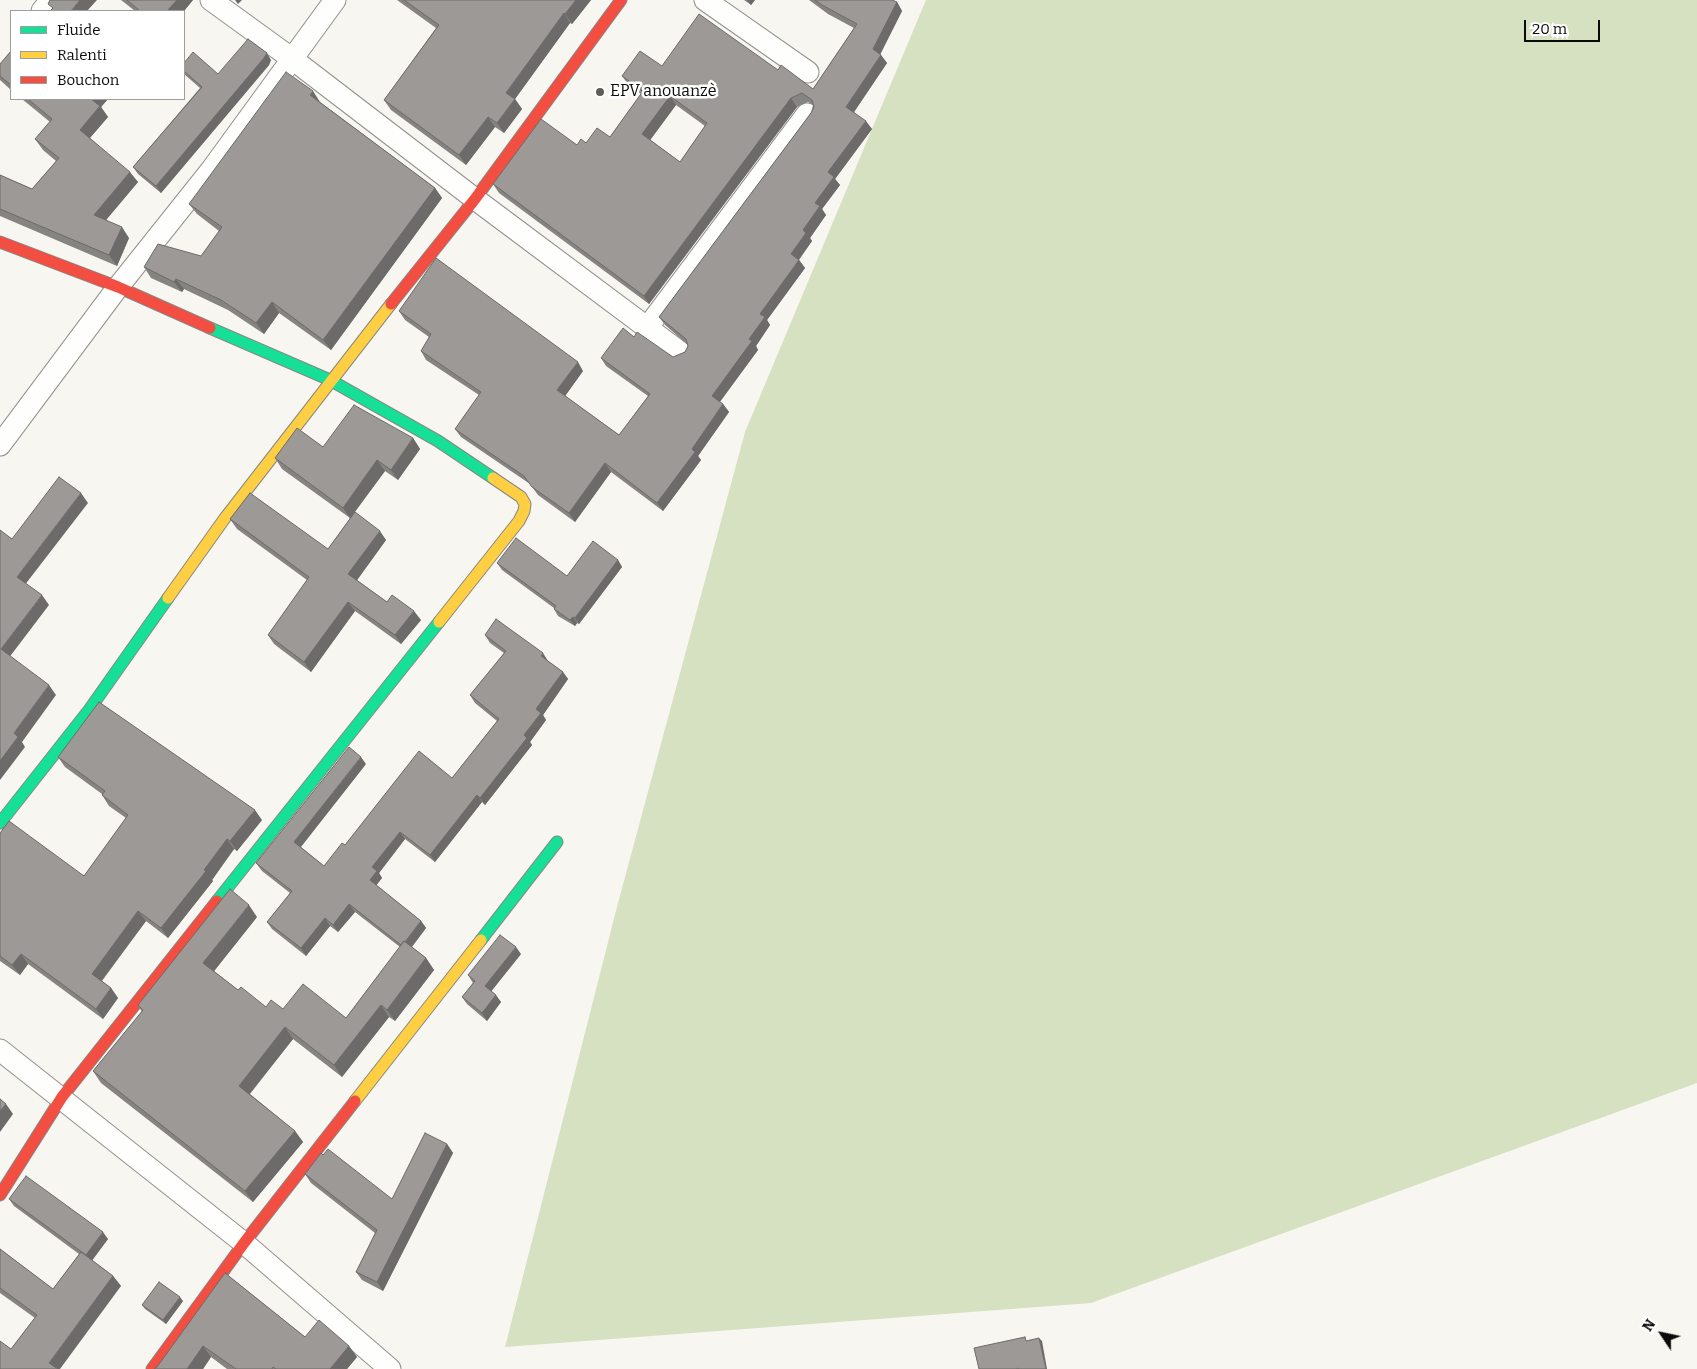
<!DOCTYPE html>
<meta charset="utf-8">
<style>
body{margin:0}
#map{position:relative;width:1697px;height:1369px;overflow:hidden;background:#f8f6f0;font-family:Bitter,serif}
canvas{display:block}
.legend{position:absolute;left:10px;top:10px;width:175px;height:90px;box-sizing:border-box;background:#fff;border:1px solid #9d9d9d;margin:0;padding:6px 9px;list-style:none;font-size:15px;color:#0b0b0b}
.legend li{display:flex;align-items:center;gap:10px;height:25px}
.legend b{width:25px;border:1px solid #9d9d9d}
.north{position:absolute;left:1637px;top:1309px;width:50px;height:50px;-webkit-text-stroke:4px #fff;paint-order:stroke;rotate:304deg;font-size:14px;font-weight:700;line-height:20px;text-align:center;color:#0b0b0b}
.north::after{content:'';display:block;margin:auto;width:18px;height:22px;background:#0b0b0b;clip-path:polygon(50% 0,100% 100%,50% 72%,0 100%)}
.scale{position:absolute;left:1524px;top:20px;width:76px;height:22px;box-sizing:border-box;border:2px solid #0b0b0b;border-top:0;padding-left:6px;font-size:15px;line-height:18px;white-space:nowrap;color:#0b0b0b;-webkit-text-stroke:4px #fff;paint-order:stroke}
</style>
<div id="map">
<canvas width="1697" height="1369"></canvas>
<ul class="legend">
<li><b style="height:6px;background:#16e098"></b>Fluide</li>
<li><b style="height:6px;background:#ffcf43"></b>Ralenti</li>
<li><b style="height:6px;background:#f24e42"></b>Bouchon</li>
</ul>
<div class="north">N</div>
<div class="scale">20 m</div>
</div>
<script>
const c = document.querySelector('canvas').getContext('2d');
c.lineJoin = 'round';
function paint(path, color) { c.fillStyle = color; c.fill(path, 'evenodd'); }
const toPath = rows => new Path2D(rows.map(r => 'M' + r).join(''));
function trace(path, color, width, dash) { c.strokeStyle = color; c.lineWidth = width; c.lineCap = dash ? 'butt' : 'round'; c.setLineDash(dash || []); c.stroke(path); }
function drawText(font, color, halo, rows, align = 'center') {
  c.font = font + ' Bitter,serif'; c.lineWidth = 5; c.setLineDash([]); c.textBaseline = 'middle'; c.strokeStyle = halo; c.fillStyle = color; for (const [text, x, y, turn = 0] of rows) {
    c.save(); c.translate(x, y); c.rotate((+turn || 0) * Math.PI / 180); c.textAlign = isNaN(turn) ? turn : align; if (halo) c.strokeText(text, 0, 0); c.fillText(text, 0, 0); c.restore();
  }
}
const forest = toPath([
 [926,0,1697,0,1697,1083,1091,1303,505,1347,618,903,745,432]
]);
const street = toPath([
 [211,0,291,58,475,199,681,353],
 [705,0,808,72],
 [42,11,51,0],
 [647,328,807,114],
 [0,445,118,287,212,169,335,0],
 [0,1050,244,1243,390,1369]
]);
const fast = toPath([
 [210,328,330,380,438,441,493,478],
 [0,823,89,710,168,598],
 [217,901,439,622],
 [481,940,557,842]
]);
const slow = toPath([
 [168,598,225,518,391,304],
 [439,622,519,521,524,511,525,504,521,497,493,478],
 [355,1101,481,940]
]);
const jam = toPath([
 [0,242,118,287,210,328],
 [391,304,475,199,621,0],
 [0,1195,62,1097,217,901],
 [152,1369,244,1243,355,1101]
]);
const wall = toPath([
 [121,0,193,0,184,11,135,11],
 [397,0,591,0,572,24,570,23,515,99,522,109,504,133,495,127,466,165,391,110,384,100,436,28],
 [744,0,755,0,751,5],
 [809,0,892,0,897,2,902,11,880,54,887,63,854,112,872,129,835,179,840,185,822,209,826,215,810,238,812,241,799,260,805,268,767,320,770,325,756,346,758,350,720,402,723,404,729,412,698,456,701,460,663,511,611,472,575,522,538,495,530,484,461,437,455,429,479,395,426,360,421,351,429,337,405,320,399,311,583,371,565,396,619,435,648,396,606,366,601,358,634,337,673,357,685,352,688,346,687,344,665,325,659,317,811,113,813,105,808,102,797,107,649,304,499,193,493,184,577,145,610,137,641,94,628,84,622,76,662,66,778,70,813,89,854,28,828,14],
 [676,105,705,126,680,162,650,140],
 [11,51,11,90,0,80,0,64],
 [271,60,269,65,161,193,138,174,133,167,200,88,184,74,184,63,218,74],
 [22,99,108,99,101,107,108,117,90,138,138,182,106,220,129,238,117,266,0,216,0,175,32,189,56,161,43,150,35,139,50,122],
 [320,102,435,188,442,198,331,350,279,313,264,334,228,310,184,289,182,292,151,278,144,267,201,256,219,231,197,214,189,204],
 [413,438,420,449,398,480,385,471,355,512,386,540,357,580,387,602,421,620,401,644,355,611,311,672,274,644,268,635,307,580,237,529,230,519,328,549,350,518,282,469,275,458,323,447],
 [618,560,622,567,579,624,577,623,575,626,558,616,554,609,554,608,502,570,497,563,567,576],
 [485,635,548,661,563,672,568,679,543,715,546,720,530,742,532,745,485,805,482,802,435,862,405,839,379,873,382,878,376,885,421,921,426,928,412,947,426,958,434,970,395,1021,389,1017,342,1077,293,1039,250,1094,295,1131,303,1142,253,1202,101,1083,93,1071,142,1012,138,1005,257,917,214,971,238,990,266,1007,346,1018,400,947,355,912,338,932,330,926,306,956,272,929,267,922,290,893,262,871,256,863,366,764,301,847,324,866,345,845,452,778,497,721,475,703,470,695,504,653,490,643],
 [58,757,262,820,237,851,234,849,212,880,213,881,168,938,146,921,102,981,111,988,118,998,103,1019,28,964,20,975,0,961,0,833,84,876,126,818,109,806,102,795,102,794,65,767],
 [521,954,491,991,501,1002,487,1021,467,1004,462,997,473,983,468,975],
 [447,1144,453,1153,383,1291,362,1280,356,1272,375,1233,311,1183,305,1174,392,1199],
 [9,1199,108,1239,92,1260,113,1276,121,1286,11,1349,35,1318,0,1293,0,1249,53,1289,79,1254,14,1206],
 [225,1273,305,1337,349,1346,357,1357,347,1369,227,1369,211,1357,203,1369,154,1369,157,1367],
 [183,1301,166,1324,145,1309,142,1305]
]);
const shadedWall = toPath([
 [80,0,97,0,87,11,71,11],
 [177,0,193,0,184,11,167,11],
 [235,0,242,0,238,4],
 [576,0,591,0,572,24,565,14],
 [747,0,755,0,751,5],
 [897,2,902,11,879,57,873,49],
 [564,13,570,23,515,99,522,109,504,133,497,123,506,93],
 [267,53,271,60,269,65,161,193,156,186],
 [881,55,887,63,852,115,846,107],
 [313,91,320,102,317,105,310,95],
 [670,96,676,105,648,143,642,134],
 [791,98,797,107,649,304,644,296],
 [91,99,108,99,101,107,108,117,88,140,80,130],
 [488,117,495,127,466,165,459,155],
 [866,121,872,129,835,179,840,185,822,209,826,215,810,238,812,241,797,262,791,254,803,230,828,172],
 [130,172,138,182,101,226,94,215],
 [435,188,442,198,331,350,323,340],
 [122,227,129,238,117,266,109,255],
 [799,260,805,268,767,320,770,325,756,346,758,350,718,404,712,396,760,314],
 [176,279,184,289,182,292,174,282],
 [272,302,279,313,264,334,256,323],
 [578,362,583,371,563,399,557,390],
 [723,404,729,412,698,456,701,460,663,511,657,503,692,449],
 [413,438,420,449,398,480,391,470],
 [377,460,385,471,350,518,343,508],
 [605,463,611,472,575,522,569,513],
 [81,493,88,503,24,586,17,577],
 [380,531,386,540,355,583,348,574],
 [618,560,622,567,579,624,575,618],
 [42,595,49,605,8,659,1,649],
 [348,602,355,611,311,672,304,662],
 [414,611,421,620,401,644,395,635],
 [573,617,577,623,575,626,570,620],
 [543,653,548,661,541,656],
 [563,672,568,679,543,715,546,720,530,742,532,745,485,805,480,798,524,735,536,709],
 [49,685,56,695,22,742,25,747,0,780,0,761,14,733],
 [361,757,366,764,299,849,294,842],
 [477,795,482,802,435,862,430,855],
 [255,810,262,820,237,851,230,841],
 [400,832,405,839,379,873,382,878,375,887,370,880,372,867],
 [227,839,234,849,212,880,213,881,168,938,161,928],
 [349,904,355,912,338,932,333,925],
 [249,905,257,917,211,975,203,963],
 [138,911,146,921,99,984,92,974],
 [325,918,330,926,306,956,301,948],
 [421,921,426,928,407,953,402,946],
 [516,947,521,954,490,993,485,986],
 [21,954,28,964,20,975,12,965],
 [426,958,434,970,395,1021,387,1010],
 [111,988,118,998,103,1019,96,1009],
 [496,995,501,1002,487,1021,482,1013],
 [381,1005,389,1017,342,1077,334,1065],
 [285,1027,293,1039,247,1097,239,1086],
 [6,1104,13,1114,0,1132,0,1111],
 [295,1131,303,1142,253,1202,245,1191],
 [447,1144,453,1153,383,1291,377,1282],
 [103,1232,108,1239,91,1262,86,1255],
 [113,1276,121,1286,60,1369,54,1369,49,1363],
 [180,1297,183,1301,166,1324,163,1320],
 [1039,1338,1042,1341,1047,1369,1046,1369],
 [203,1346,211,1357,203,1369,187,1369],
 [349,1346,357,1357,347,1369,330,1369]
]);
const building = toPath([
 [50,0,80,0,71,11,50,11,53,8,48,4,50,0],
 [127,0,177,0,167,11,140,11,127,0],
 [404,0,576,0,565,14,564,13,506,93,515,99,497,123,488,117,459,155,384,100,439,25,404,0],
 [815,0,892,0,897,2,873,49,881,55,846,107,866,121,828,172,834,177,815,203,820,206,803,230,806,233,791,254,799,260,760,314,765,317,749,339,752,341,712,396,723,404,692,449,695,452,657,503,605,463,569,513,532,487,524,476,455,429,481,392,421,351,431,334,399,311,436,258,578,362,557,390,619,435,650,394,601,358,623,328,634,337,637,332,673,357,685,352,688,346,686,339,659,317,811,113,814,107,812,100,802,93,791,98,644,296,493,184,541,119,577,145,581,139,586,143,597,128,610,137,643,91,622,76,640,51,662,66,699,14,778,70,781,65,813,89,857,24,822,5,815,0],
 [670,96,707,123,680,162,642,134,670,96],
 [248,39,267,53,264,58,156,186,133,167,202,87,184,71,184,63,193,52,218,74,248,39],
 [11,51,11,85,0,76,0,64,11,51],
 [286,72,313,91,310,95,435,188,323,340,272,302,256,323,221,300,176,279,174,282,144,267,158,244,201,256,222,227,189,204,286,72],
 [28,99,91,99,100,106,80,130,130,172,94,215,122,227,109,255,0,209,0,175,32,189,59,158,35,139,52,119,28,99],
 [354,405,413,438,391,470,377,460,343,508,275,458,297,428,323,447,354,405],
 [59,477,81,493,17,577,42,595,1,649,49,685,14,733,18,737,0,761,0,530,12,539,59,477],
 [250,493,328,549,355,512,380,531,348,574,387,602,392,595,414,611,395,635,348,602,304,662,268,635,309,577,230,519,250,493],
 [516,538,567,576,593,541,618,560,575,618,573,617,570,620,554,609,556,606,497,563,516,538],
 [496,619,543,653,541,656,563,672,536,709,541,713,524,735,527,738,480,798,477,795,430,855,400,832,372,867,377,871,370,880,421,921,405,942,404,941,401,945,349,904,333,925,325,918,301,948,267,922,292,891,256,863,349,747,361,757,294,842,324,866,342,843,345,845,419,751,452,778,499,719,470,695,506,651,485,635,496,619],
 [99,702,255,810,230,841,227,839,204,870,206,871,161,928,138,911,92,974,111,988,96,1009,21,954,12,965,0,956,0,833,9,821,84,876,128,815,102,795,105,791,58,757,99,702],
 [230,889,249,905,203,963,238,990,241,987,266,1007,271,1000,283,1009,303,984,346,1018,404,941,426,958,387,1010,381,1005,334,1065,285,1027,239,1086,295,1131,245,1191,93,1071,143,1010,138,1005,230,889],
 [500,935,516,947,485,986,496,995,482,1013,462,997,475,981,468,975,500,935],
 [0,1099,6,1104,0,1111,0,1099],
 [425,1133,447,1144,377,1282,356,1272,377,1230,305,1174,321,1153,323,1155,328,1149,392,1199,425,1133],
 [26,1176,103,1232,86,1255,9,1199,26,1176],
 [0,1249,53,1289,81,1252,113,1276,49,1363,58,1369,0,1369,0,1341,11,1349,37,1315,0,1288,0,1249],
 [225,1273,305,1337,319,1320,349,1346,330,1369,276,1369,273,1367,272,1369,236,1369,203,1346,187,1369,154,1369,157,1367,225,1273],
 [159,1282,180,1297,163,1320,142,1305,159,1282],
 [1025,1337,1026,1341,1039,1338,1046,1369,1018,1369,1018,1368,1016,1369,979,1369,974,1348,1025,1337]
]);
const markers = [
 [600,92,5,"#5e5d5b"]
];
const poiNames = [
 ["EPV anouanzè",610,92]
];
paint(forest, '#d6e1c2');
trace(street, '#92918e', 23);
trace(fast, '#888785', 13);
trace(slow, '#888785', 13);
trace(jam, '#888785', 13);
trace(street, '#fefefd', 21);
trace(fast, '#16e098', 11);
trace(slow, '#ffcf43', 11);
trace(jam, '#f24e42', 11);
paint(wall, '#868481');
paint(shadedWall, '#6d6b69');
paint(building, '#9c9996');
trace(building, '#6d6b69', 1);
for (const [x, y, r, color] of markers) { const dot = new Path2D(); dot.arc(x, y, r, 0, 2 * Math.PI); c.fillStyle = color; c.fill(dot); trace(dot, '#fff', 2); }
drawText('16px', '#0b0b0b', '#fff', poiNames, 'left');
</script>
